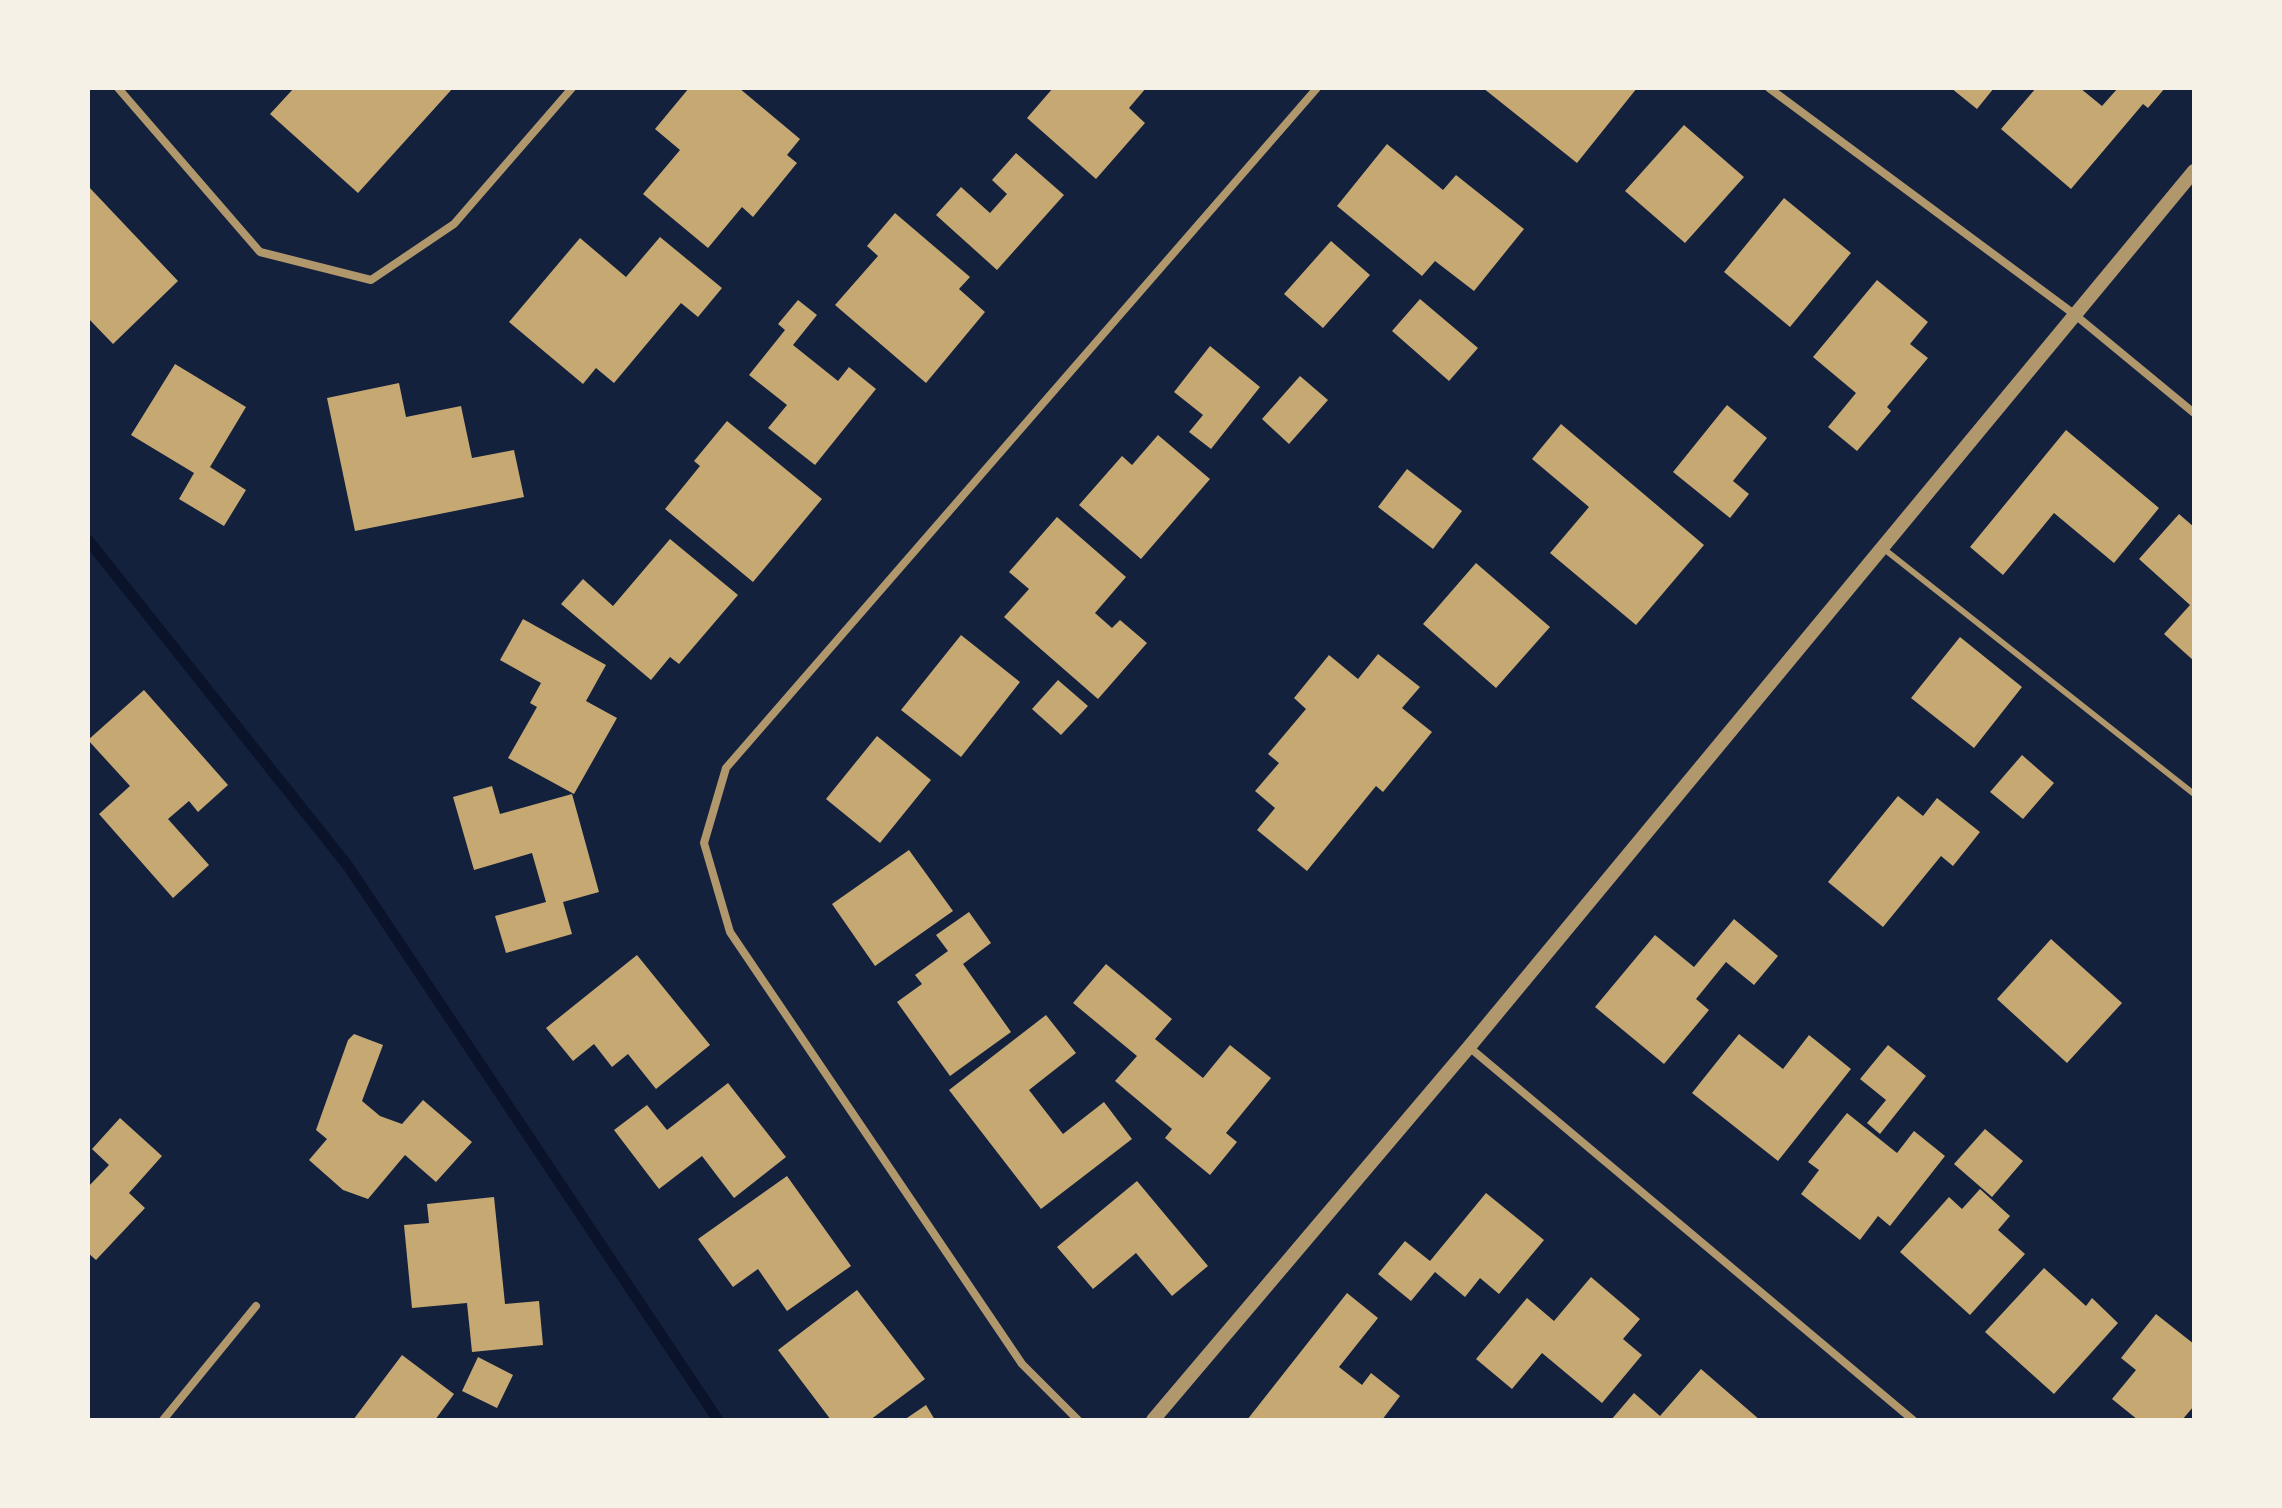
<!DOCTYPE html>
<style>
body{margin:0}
#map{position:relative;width:2282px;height:1508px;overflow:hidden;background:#14213d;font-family:"PT Sans",sans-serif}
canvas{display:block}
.frame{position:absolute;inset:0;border:90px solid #f6f1e7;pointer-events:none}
</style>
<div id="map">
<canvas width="2282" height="1508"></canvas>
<div class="frame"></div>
</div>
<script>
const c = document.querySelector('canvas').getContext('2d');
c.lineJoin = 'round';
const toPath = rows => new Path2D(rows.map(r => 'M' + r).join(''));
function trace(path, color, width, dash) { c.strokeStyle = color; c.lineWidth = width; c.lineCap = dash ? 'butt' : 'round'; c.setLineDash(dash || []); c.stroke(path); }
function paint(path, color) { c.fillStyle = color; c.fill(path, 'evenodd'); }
const stream = toPath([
 [88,540,348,866,718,1420]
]);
const building = toPath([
 [294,88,453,88,358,193,270,114],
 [689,88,739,88,800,139,787,155,797,163,753,217,742,207,708,248,643,194,680,150,655,129],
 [1053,88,1146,88,1129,108,1145,123,1096,179,1027,118],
 [1483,88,1637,88,1577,163],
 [1951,88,1994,88,1977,109],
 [2036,88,2080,88,2102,106,2118,88,2165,88,2148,108,2143,104,2071,189,2001,129],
 [1684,125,1744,177,1685,243,1625,191],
 [1387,144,1443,190,1456,175,1524,229,1474,291,1435,261,1422,276,1337,206],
 [1016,153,1064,195,997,270,936,215,961,187,990,213,1007,194,992,180],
 [88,186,178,281,113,344,88,318],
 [1784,198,1851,253,1790,327,1724,272],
 [895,213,970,277,959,289,985,312,926,383,835,305,878,256,867,246],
 [660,237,722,288,698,317,681,303,614,383,596,368,583,384,509,322,580,238,626,277],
 [1331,241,1370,275,1323,328,1284,294],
 [1877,280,1928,322,1910,344,1928,358,1887,407,1891,411,1857,451,1828,427,1856,393,1813,357],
 [1420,299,1478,348,1449,381,1392,331],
 [798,300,817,315,793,345,838,381,849,367,876,389,815,465,768,428,787,405,749,375,785,330,778,324],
 [1210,346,1260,387,1211,449,1189,432,1203,415,1174,392],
 [175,364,246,407,210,467,246,490,224,526,179,499,194,473,131,435],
 [1300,376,1328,400,1289,444,1262,419],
 [399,383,406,417,461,406,472,458,514,450,524,497,355,531,327,398],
 [1727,405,1767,438,1733,481,1749,494,1730,518,1673,472],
 [727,421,822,499,753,582,665,509,700,466,694,461],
 [1561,424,1704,545,1636,625,1550,553,1589,507,1532,459],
 [2066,430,2159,508,2114,563,2054,513,2003,575,1970,547],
 [1158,435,1210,479,1141,559,1079,505,1122,456,1132,465],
 [1407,469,1462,511,1433,549,1378,507],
 [2179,514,2194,527,2194,661,2164,634,2190,605,2139,559],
 [1057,517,1126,577,1095,613,1112,628,1120,620,1147,643,1098,699,1004,617,1029,589,1009,572],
 [670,539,738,595,679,664,670,657,651,680,561,604,583,579,613,606],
 [1476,563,1550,627,1496,688,1423,624],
 [523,619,606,665,586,701,617,718,574,794,508,758,537,707,530,703,541,683,500,660],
 [961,635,1020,682,961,757,901,710],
 [1960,637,2022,687,1974,748,1911,698],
 [1378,654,1420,687,1402,708,1432,732,1383,792,1376,786,1307,871,1257,830,1275,808,1255,791,1279,763,1268,754,1306,709,1294,698,1329,655,1358,679],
 [1058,680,1088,706,1061,735,1032,709],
 [144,690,228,785,198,812,189,801,168,819,209,865,173,898,99,814,130,786,88,740],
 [877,736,931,780,880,843,826,799],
 [2022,755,2054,783,2023,819,1990,792],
 [492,786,500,814,572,794,599,892,563,902,572,934,506,953,495,916,546,902,532,853,474,870,453,797],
 [1898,796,1923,816,1937,798,1980,832,1953,866,1941,856,1883,927,1828,882],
 [909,850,953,911,875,966,832,904],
 [969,912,991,943,963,964,1011,1032,950,1076,897,1002,922,984,915,975,948,951,936,935],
 [1734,919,1778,956,1754,985,1726,962,1696,999,1709,1010,1664,1064,1595,1007,1655,935,1694,967],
 [2051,939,2122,1003,2067,1063,1997,999],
 [637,955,710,1045,656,1089,628,1054,612,1067,594,1044,573,1061,546,1028],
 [1106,964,1172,1019,1155,1039,1203,1078,1230,1045,1271,1078,1226,1133,1237,1142,1210,1175,1165,1138,1172,1129,1115,1081,1137,1056,1073,1003],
 [1046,1015,1076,1053,1029,1090,1063,1134,1104,1102,1132,1139,1041,1209,949,1090],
 [354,1034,383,1045,362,1101,380,1116,402,1124,423,1100,472,1142,436,1182,405,1155,368,1199,343,1190,309,1160,327,1139,316,1130,348,1040],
 [1739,1034,1783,1069,1809,1035,1851,1069,1778,1161,1692,1093],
 [1888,1045,1926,1076,1880,1134,1867,1123,1886,1100,1860,1079],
 [728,1083,786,1157,734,1198,702,1156,659,1189,614,1130,647,1105,667,1130],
 [1847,1113,1897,1153,1914,1131,1945,1156,1890,1226,1878,1216,1860,1240,1801,1194,1819,1170,1808,1162],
 [120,1118,162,1156,129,1193,145,1208,96,1260,88,1253,88,1187,109,1165,92,1149],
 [1985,1129,2023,1161,1992,1197,1954,1164],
 [787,1176,851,1266,787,1311,758,1269,733,1287,698,1239],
 [1137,1181,1208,1266,1172,1296,1136,1253,1093,1289,1057,1247],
 [1980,1189,2010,1216,1998,1230,2025,1254,1970,1315,1900,1252,1949,1197,1962,1209],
 [1486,1193,1544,1240,1499,1294,1480,1278,1465,1297,1435,1272,1411,1301,1378,1274,1405,1241,1430,1261],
 [494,1197,505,1304,539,1301,543,1345,472,1352,467,1303,412,1308,404,1225,429,1223,427,1204],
 [2044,1268,2086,1306,2092,1298,2118,1323,2054,1394,1985,1332],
 [1591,1277,1640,1319,1623,1339,1642,1355,1602,1403,1542,1353,1512,1389,1476,1359,1527,1298,1554,1321],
 [857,1290,925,1379,870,1420,831,1420,778,1350],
 [1347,1293,1378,1318,1339,1367,1362,1385,1371,1373,1400,1396,1382,1420,1247,1420],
 [2156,1314,2194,1344,2194,1406,2182,1420,2138,1420,2112,1399,2136,1370,2121,1358],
 [402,1355,454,1394,435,1420,353,1420],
 [478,1357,513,1375,497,1408,462,1391],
 [1701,1369,1760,1420,1611,1420,1634,1393,1660,1416],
 [926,1405,935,1420,904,1420]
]);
const service = toPath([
 [1884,549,2194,794]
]);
const minor = toPath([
 [118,88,260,252,371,280,454,224,572,88],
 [1769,88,2074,314,2194,413],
 [1469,1047,1913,1420],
 [163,1420,256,1306],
 [1078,1420,1022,1364,730,932,704,843,726,768,1317,88]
]);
const tertiary = toPath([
 [1153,1420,1469,1047,2194,171]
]);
trace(stream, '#0b132b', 11);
paint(building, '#c6a872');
trace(service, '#b1986c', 6);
trace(minor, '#b1986c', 8);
trace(tertiary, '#b1986c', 14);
</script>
